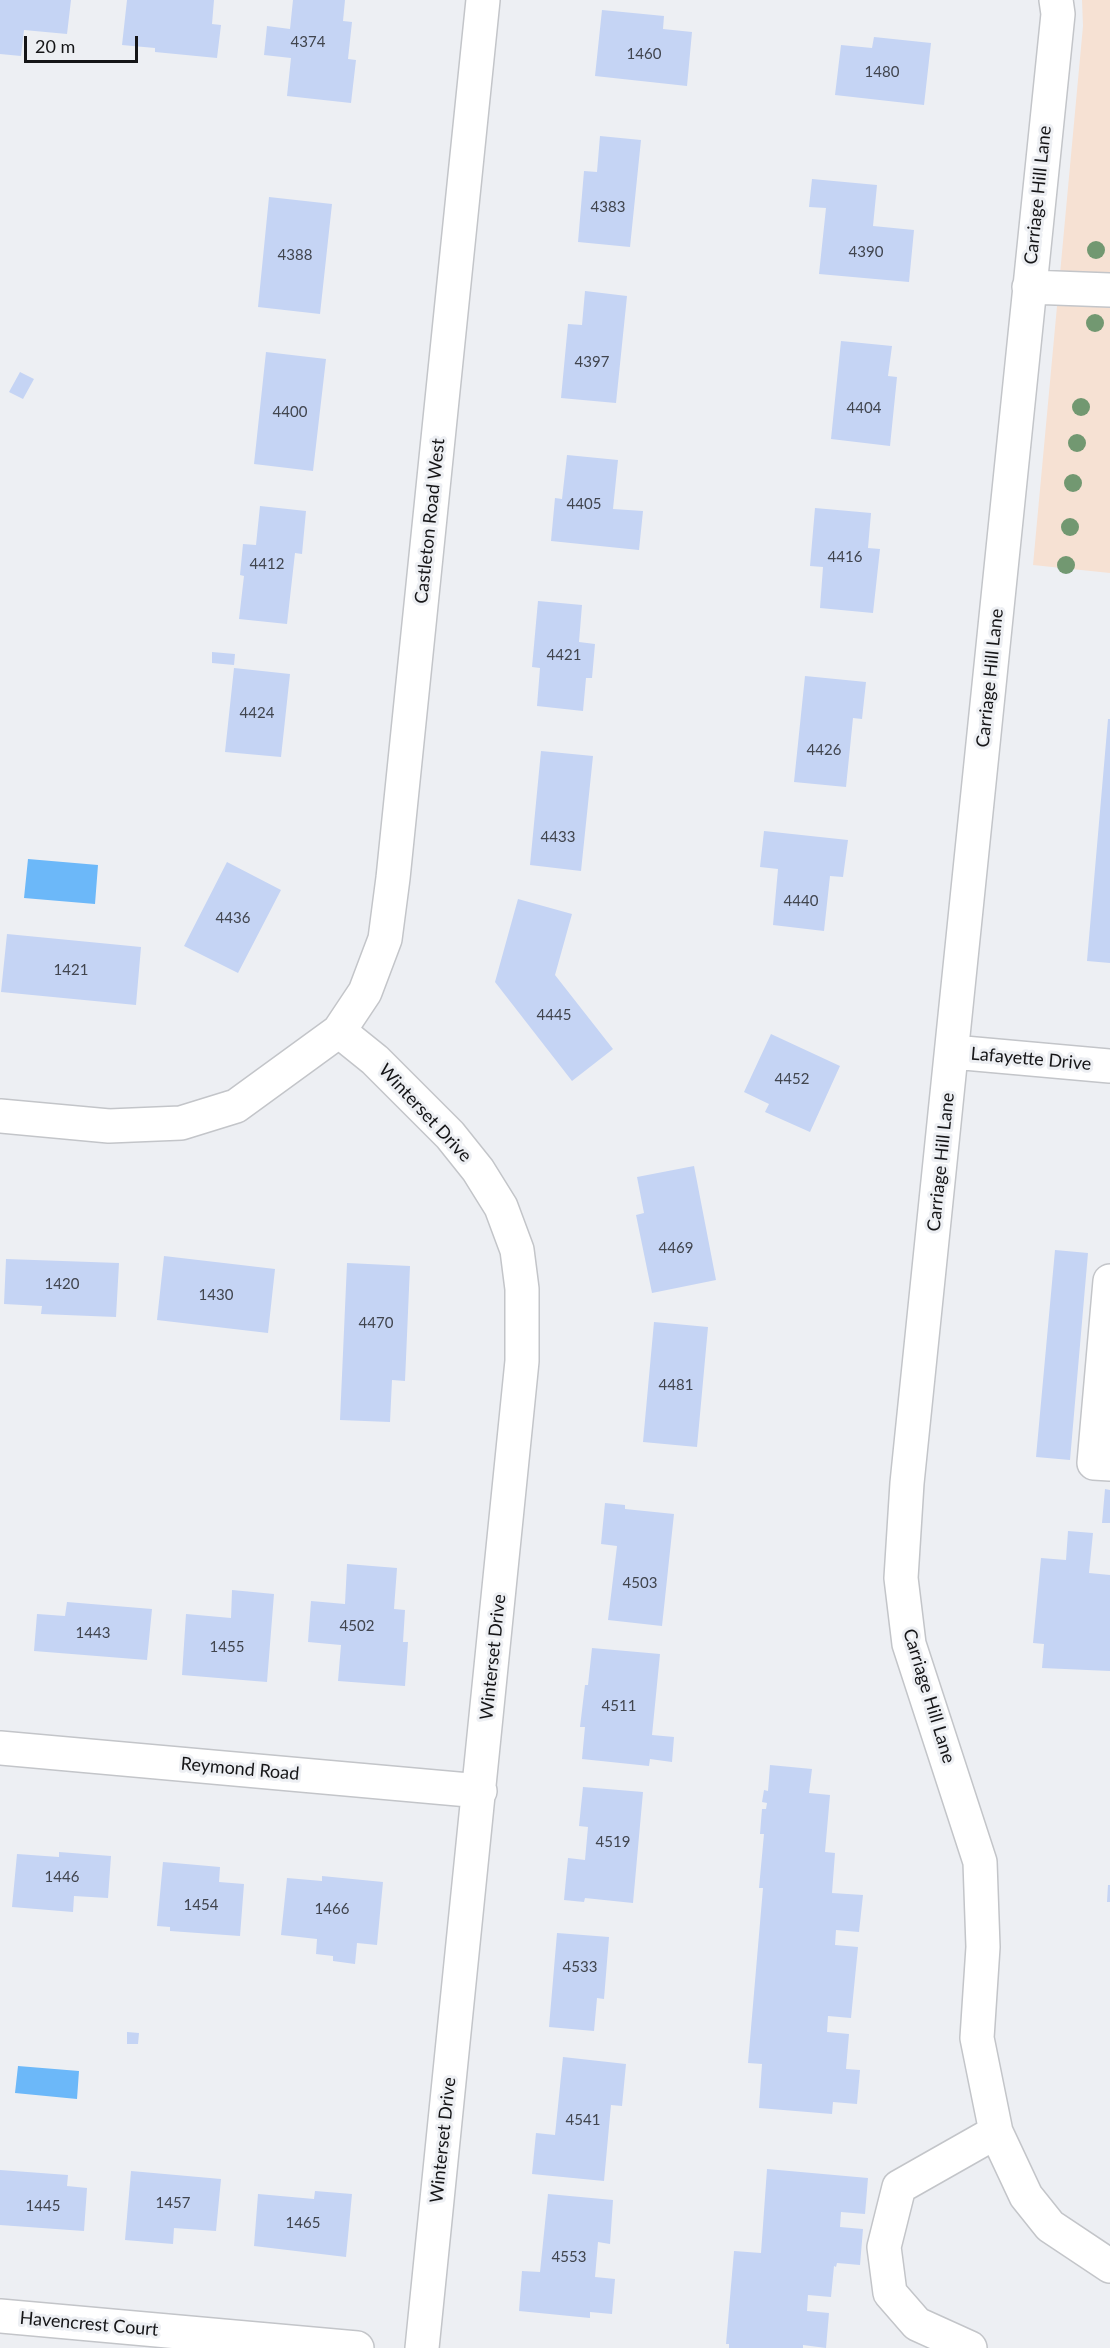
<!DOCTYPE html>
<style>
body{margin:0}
#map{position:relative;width:1110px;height:2348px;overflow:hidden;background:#edeff3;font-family:Lato,sans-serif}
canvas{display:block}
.scale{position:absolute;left:24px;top:36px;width:114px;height:27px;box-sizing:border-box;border:3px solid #151517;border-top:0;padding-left:8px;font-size:18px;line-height:21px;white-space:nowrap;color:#151517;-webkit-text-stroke:4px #edeff3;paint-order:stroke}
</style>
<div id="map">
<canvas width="1110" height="2348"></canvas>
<div class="scale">20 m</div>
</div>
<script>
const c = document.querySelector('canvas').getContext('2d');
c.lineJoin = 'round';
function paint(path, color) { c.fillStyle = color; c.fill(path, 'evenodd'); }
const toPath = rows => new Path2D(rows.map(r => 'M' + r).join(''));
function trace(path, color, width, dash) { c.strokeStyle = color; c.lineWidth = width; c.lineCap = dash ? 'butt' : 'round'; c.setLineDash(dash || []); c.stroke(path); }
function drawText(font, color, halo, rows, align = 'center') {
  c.font = font + ' Lato,sans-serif'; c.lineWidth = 6; c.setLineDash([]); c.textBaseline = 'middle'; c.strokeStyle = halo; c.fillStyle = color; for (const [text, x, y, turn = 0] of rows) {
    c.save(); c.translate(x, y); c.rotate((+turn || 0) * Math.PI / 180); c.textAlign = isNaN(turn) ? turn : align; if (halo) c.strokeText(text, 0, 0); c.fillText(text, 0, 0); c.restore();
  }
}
const commercial = toPath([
 [1082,0,1110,0,1110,573,1033,565,1083,26]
]);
const water = toPath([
 [28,859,98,865,95,904,24,898],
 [18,2066,79,2071,77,2099,15,2093]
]);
const building = toPath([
 [0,0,71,0,67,34,24,30,21,56,0,54],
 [127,0,214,0,212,24,221,25,217,58,155,52,155,48,122,45],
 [293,0,345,0,343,21,352,22,348,59,356,60,351,103,287,96,291,58,264,55,267,26,290,29],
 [602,10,664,16,663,29,692,32,687,86,595,76],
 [874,37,931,43,924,105,835,95,841,45,872,48],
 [600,136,641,140,630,247,578,242,584,171,597,172],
 [812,179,877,185,873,226,914,230,909,282,819,274,826,208,809,207],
 [269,197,332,204,320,314,258,307],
 [585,291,627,296,616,403,561,398,568,324,582,325],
 [841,341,892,346,888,376,897,377,890,446,831,439],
 [266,352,326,359,313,471,254,464],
 [20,372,34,379,23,399,9,392],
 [567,455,618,460,613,509,643,511,639,550,551,541,555,498,562,499],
 [260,506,306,511,302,554,295,553,287,624,239,619,244,576,240,575,243,544,256,545],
 [815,508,871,513,868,548,880,549,873,613,820,608,823,567,810,566],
 [538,601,582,605,579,642,595,644,592,678,586,678,583,711,537,706,540,668,532,667],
 [212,652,235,654,234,665,212,663],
 [234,668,290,674,281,757,225,752],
 [805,676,866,682,862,719,853,718,846,787,794,782],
 [1108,719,1110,719,1110,963,1087,961],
 [541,751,593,756,581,871,530,865],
 [764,831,848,840,843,877,830,876,824,931,773,925,778,869,760,867],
 [227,862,281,890,238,973,184,946],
 [518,899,572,914,555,975,613,1049,572,1081,495,982],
 [7,934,141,947,136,1005,1,992],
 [771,1034,840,1066,810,1132,765,1112,769,1104,744,1092],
 [694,1166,716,1280,652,1293,636,1215,644,1213,637,1177],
 [1055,1250,1088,1253,1070,1460,1036,1457],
 [164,1256,275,1269,268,1333,157,1320],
 [6,1259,119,1263,116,1317,41,1314,42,1306,4,1304],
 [347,1263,410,1266,405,1381,392,1380,390,1422,340,1420],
 [654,1322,708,1327,697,1447,643,1442],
 [1105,1489,1110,1490,1110,1523,1102,1523],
 [605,1503,625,1505,625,1509,674,1514,662,1626,608,1620,617,1546,601,1544],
 [1068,1531,1093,1533,1089,1573,1110,1575,1110,1671,1042,1668,1044,1644,1033,1643,1041,1558,1066,1560],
 [347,1564,397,1568,394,1609,405,1610,403,1642,408,1642,405,1686,338,1681,341,1645,308,1642,311,1601,345,1604],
 [232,1590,274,1594,267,1682,182,1675,186,1614,231,1618],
 [67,1602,152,1609,147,1660,34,1651,37,1614,65,1616],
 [592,1648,660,1654,652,1735,674,1737,672,1762,650,1759,649,1766,582,1759,585,1727,580,1727,585,1685,588,1685],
 [770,1765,812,1769,809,1793,830,1795,825,1852,835,1853,832,1893,863,1895,859,1932,836,1930,835,1945,858,1947,851,2018,828,2016,827,2032,849,2034,846,2069,860,2070,857,2104,833,2102,832,2114,759,2108,762,2064,748,2063,763,1888,759,1888,764,1834,760,1834,762,1809,766,1809,767,1803,762,1802,764,1790,768,1791],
 [583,1787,643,1792,633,1903,585,1898,584,1902,564,1900,568,1858,585,1860,588,1827,579,1826],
 [59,1852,111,1856,108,1898,74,1896,73,1912,12,1907,17,1854,59,1857],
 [163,1862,220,1867,219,1882,244,1884,240,1936,170,1931,170,1927,157,1926],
 [322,1876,383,1882,377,1945,357,1943,355,1964,333,1961,333,1956,316,1954,317,1939,281,1935,287,1878,322,1881],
 [1108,1885,1110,1885,1110,1902,1107,1902],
 [557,1933,609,1937,604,1999,597,1998,594,2031,549,2027],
 [127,2032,139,2033,138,2044,127,2044],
 [563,2057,626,2064,622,2106,611,2105,604,2181,532,2174,536,2133,555,2135],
 [767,2169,868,2178,865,2214,841,2212,840,2227,863,2229,860,2265,837,2263,836,2267,834,2266,831,2297,808,2295,807,2311,829,2313,826,2348,803,2345,803,2348,729,2348,729,2344,726,2344,734,2251,761,2253],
 [0,2170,68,2175,67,2186,87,2188,84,2231,0,2225],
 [131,2171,221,2179,216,2231,174,2228,173,2244,125,2240],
 [315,2191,352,2194,346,2257,254,2246,258,2194,314,2199],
 [548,2194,613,2200,610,2244,598,2242,595,2277,615,2279,612,2314,590,2312,590,2318,519,2311,522,2271,540,2272]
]);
const minor = toPath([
 [1056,0,1058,14,907,1483,901,1578,909,1644,980,1862,983,1947,977,2038,996,2132,1026,2196,1050,2226,1110,2266],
 [1029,287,1110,290],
 [339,1031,375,1060,450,1135,478,1170,501,1207,517,1250,522,1289,522,1361,422,2348],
 [953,1052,1110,1066],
 [0,1116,109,1126,181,1123,236,1106,339,1031,365,992,385,939,393,878,483,0],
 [1110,1281,1094,1463,1110,1464],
 [0,1748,480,1791],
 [0,2316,357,2348],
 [970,2348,917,2324,890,2293,884,2247,899,2187,996,2132]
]);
const trees = [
 [1096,250],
 [1095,323],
 [1081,407],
 [1077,443],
 [1073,483],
 [1070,527],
 [1066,565]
];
const numberNames = [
 ["4374",308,42],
 ["1460",644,54],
 ["1480",882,72],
 ["4383",608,207],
 ["4390",866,252],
 ["4388",295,255],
 ["4397",592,362],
 ["4404",864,408],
 ["4400",290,412],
 ["4405",584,504],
 ["4416",845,557],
 ["4412",267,564],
 ["4421",564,655],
 ["4424",257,713],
 ["4426",824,750],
 ["4433",558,837],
 ["4440",801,901],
 ["4436",233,918],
 ["1421",71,970],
 ["4445",554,1015],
 ["4452",792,1079],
 ["4469",676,1248],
 ["1420",62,1284],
 ["1430",216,1295],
 ["4470",376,1323],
 ["4481",676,1385],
 ["4503",640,1583],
 ["4502",357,1626],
 ["1443",93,1633],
 ["1455",227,1647],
 ["4511",619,1706],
 ["4519",613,1842],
 ["1446",62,1877],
 ["1454",201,1905],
 ["1466",332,1909],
 ["4533",580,1967],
 ["4541",583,2120],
 ["1457",173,2203],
 ["1445",43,2206],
 ["1465",303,2223],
 ["4553",569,2257]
];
const streetNames = [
 ["Carriage Hill Lane",1038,195,-84],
 ["Castleton Road West",430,521,-84],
 ["Carriage Hill Lane",990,678,-84],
 ["Lafayette Drive",1031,1059,5],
 ["Winterset Drive",425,1113,47],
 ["Carriage Hill Lane",941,1162,-84],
 ["Winterset Drive",493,1657,-84],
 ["Carriage Hill Lane",929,1696,73],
 ["Reymond Road",240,1769,5],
 ["Winterset Drive",443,2140,-84],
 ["Havencrest Court",89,2324,5]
];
paint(commercial, '#f6e1d3');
paint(water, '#6cb8f9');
paint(building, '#c5d4f4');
trace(minor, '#c3c5c9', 36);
trace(minor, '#fff', 33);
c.fillStyle = '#729871';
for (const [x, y] of trees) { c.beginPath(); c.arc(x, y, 9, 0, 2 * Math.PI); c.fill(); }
drawText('15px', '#41454e', null, numberNames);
drawText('18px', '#151517', '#edeff3', streetNames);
</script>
